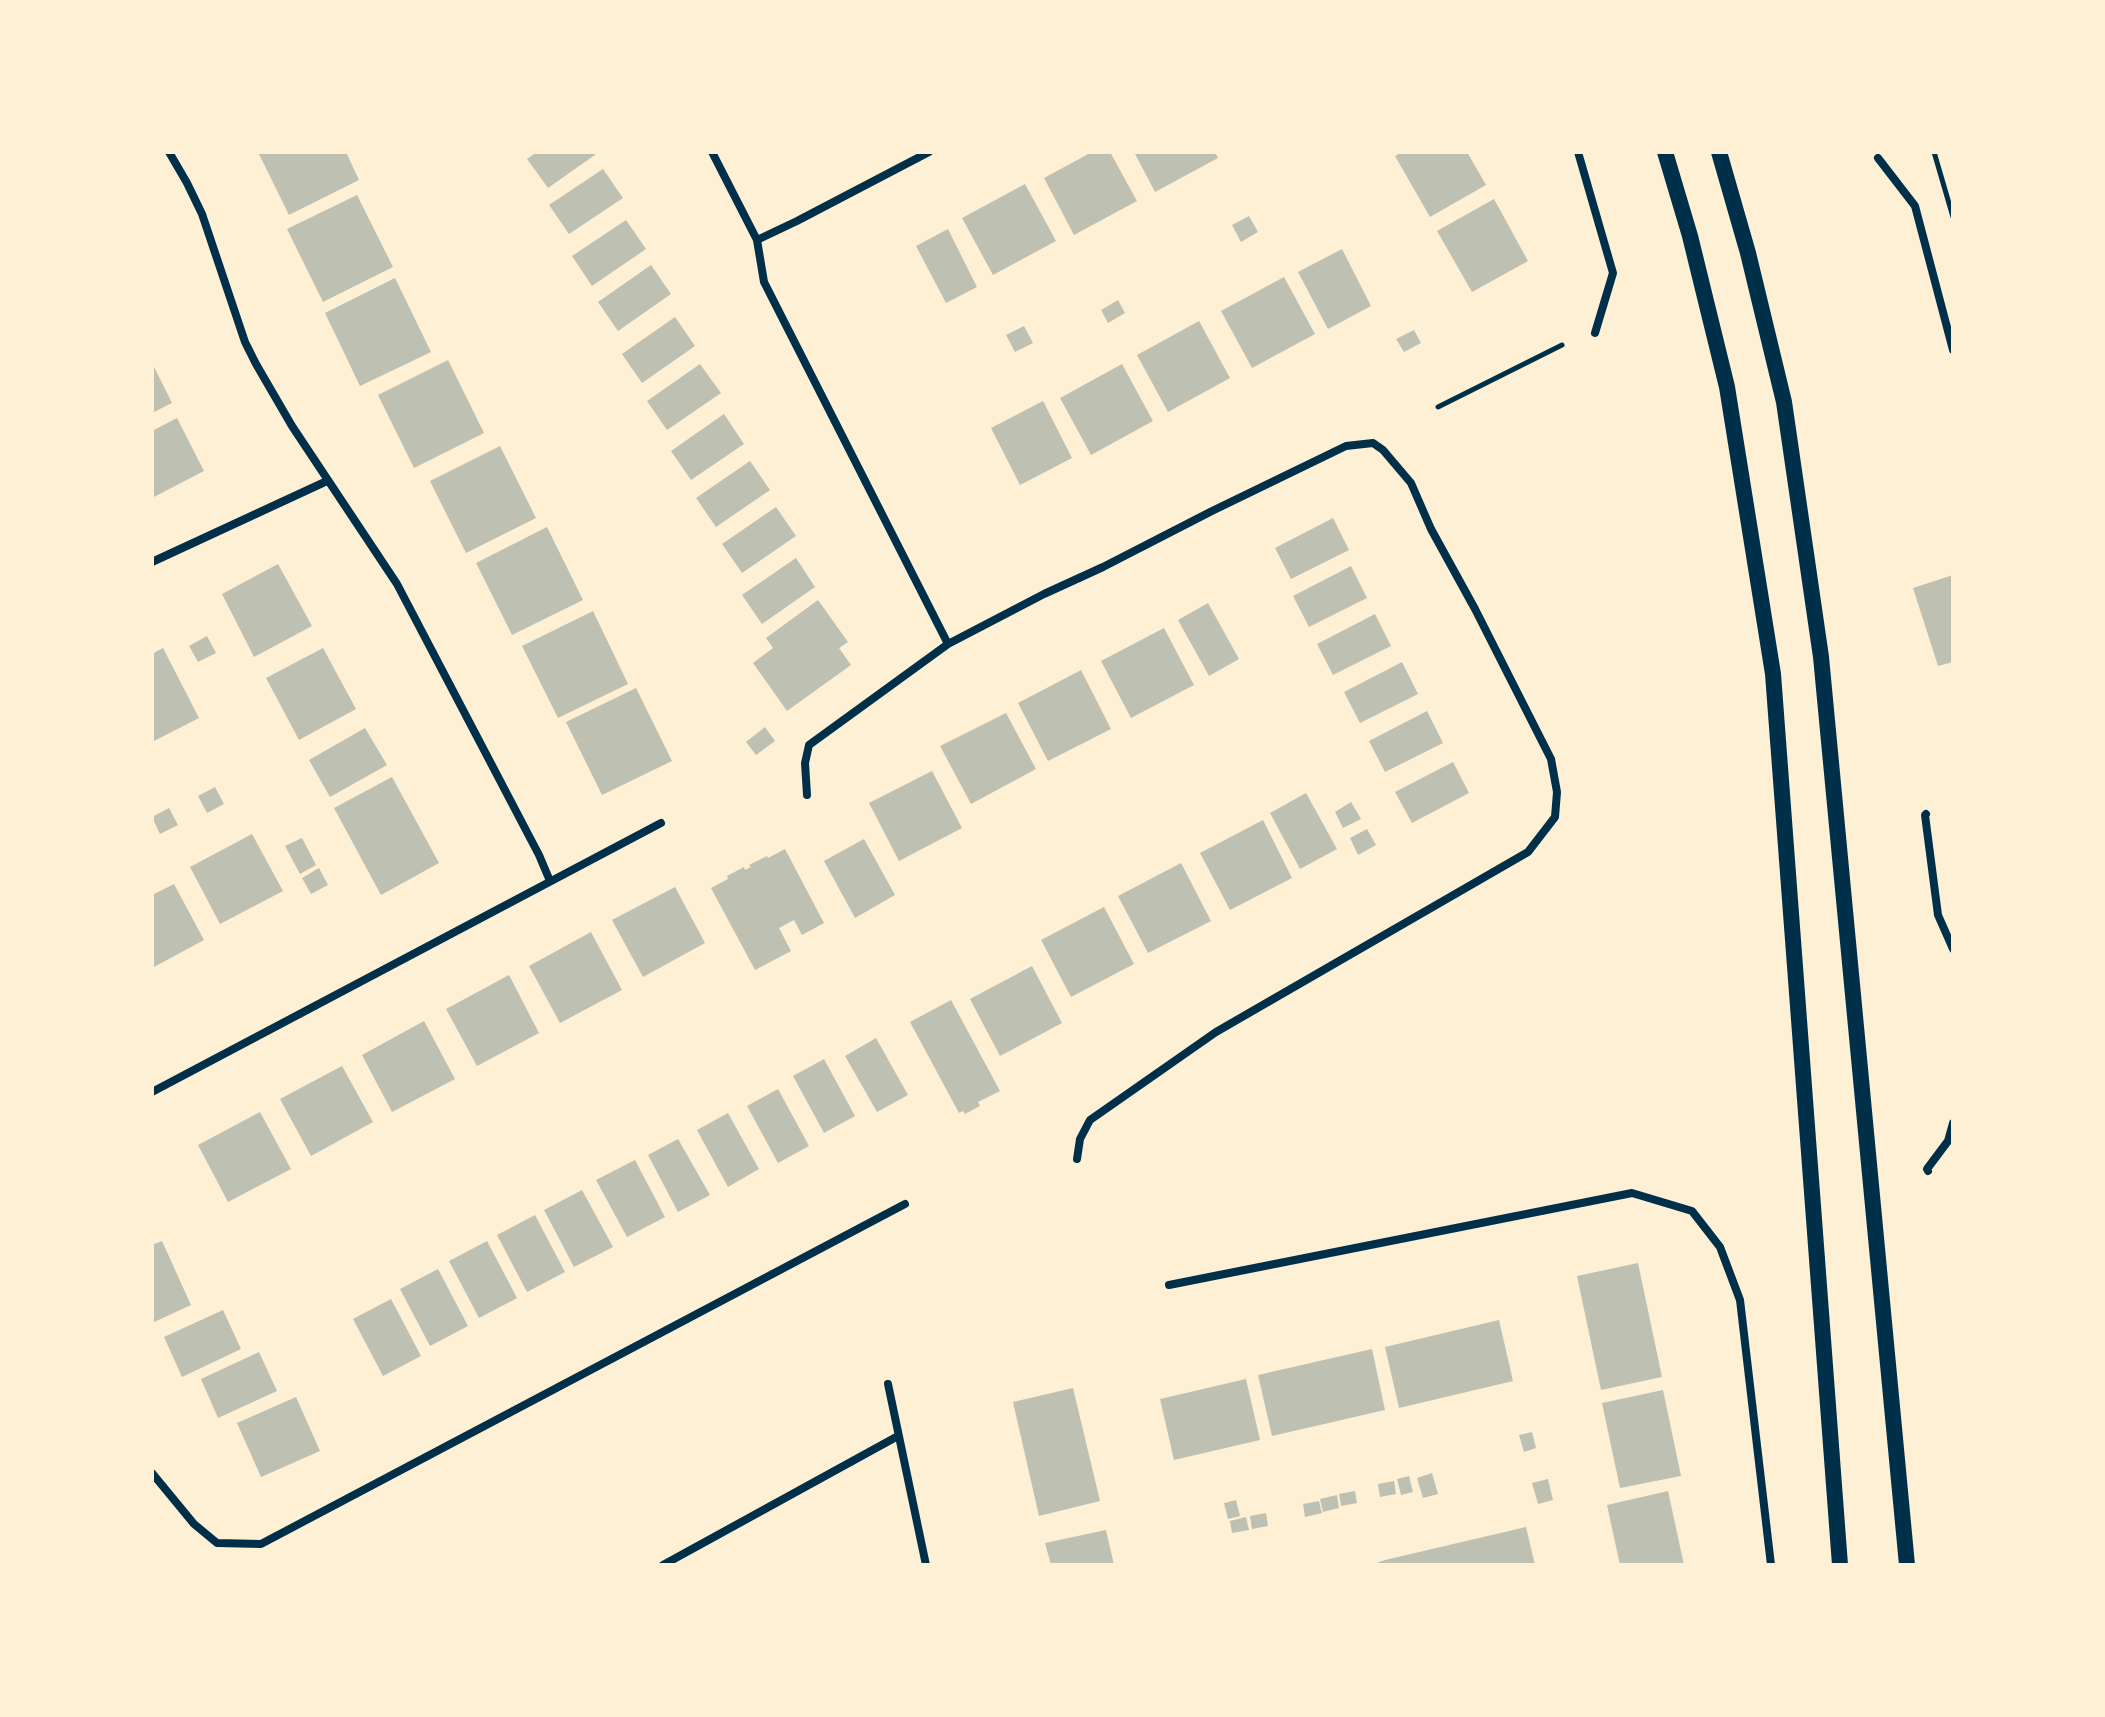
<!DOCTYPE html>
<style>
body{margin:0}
#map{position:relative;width:2105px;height:1717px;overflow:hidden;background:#fdf0d5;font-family:Signika,sans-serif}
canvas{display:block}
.frame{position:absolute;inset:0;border:154px solid #fdf0d5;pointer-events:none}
</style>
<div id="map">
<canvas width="2105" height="1717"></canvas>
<div class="frame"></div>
</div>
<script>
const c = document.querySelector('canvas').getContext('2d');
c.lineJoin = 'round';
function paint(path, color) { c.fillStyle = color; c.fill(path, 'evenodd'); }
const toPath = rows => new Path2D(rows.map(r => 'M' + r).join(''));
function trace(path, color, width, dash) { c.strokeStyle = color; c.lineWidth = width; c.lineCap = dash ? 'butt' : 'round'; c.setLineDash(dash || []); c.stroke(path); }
const building = toPath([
 [258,152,346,152,359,180,289,215],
 [537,152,599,152,548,188,527,159],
 [1092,152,1110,152,1137,201,1074,235,1044,178],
 [1134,152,1215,152,1218,158,1155,192],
 [1402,152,1467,152,1486,185,1430,217,1395,156],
 [603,169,623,198,569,234,549,205],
 [1025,184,1056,241,993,275,962,218],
 [357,195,393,267,323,302,287,229],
 [1494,199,1528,261,1472,292,1437,231],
 [1249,216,1258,232,1241,242,1232,225],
 [626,220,646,249,592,286,572,256],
 [948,229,977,287,946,303,916,246],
 [1342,249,1371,306,1328,329,1298,272],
 [651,265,671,294,618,331,598,302],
 [1284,277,1315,334,1252,368,1221,311],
 [395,278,431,352,360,386,325,313],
 [1118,300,1125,313,1108,323,1101,310],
 [675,317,695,346,642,383,622,354],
 [1199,321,1230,378,1168,412,1137,355],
 [1024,326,1033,343,1015,352,1006,335],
 [1414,330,1421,343,1404,352,1396,339],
 [448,360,484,433,414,468,378,395],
 [152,363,172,403,152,413],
 [700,364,721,393,667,430,647,401],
 [1122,364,1153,421,1091,455,1060,398],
 [1043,401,1072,458,1020,485,991,428],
 [724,414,744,444,691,480,671,451],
 [177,418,204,471,152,498,152,431],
 [500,446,536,518,466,553,430,481],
 [750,461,770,490,716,527,696,498],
 [776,507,796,536,742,573,722,544],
 [1333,518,1349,550,1291,579,1275,548],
 [547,527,583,600,512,635,476,563],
 [796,558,815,587,762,624,742,595],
 [278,564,312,626,254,657,222,594],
 [1351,566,1367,598,1309,627,1293,596],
 [1953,575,1953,662,1938,666,1913,588],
 [818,600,848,642,839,648,851,665,787,711,753,663,773,648,766,638],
 [1208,603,1239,659,1209,676,1178,620],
 [593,611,628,684,558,718,522,646],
 [1375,614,1391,646,1333,675,1317,644],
 [1164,628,1194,685,1131,718,1101,661],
 [207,636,216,653,198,662,189,646],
 [163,648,199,718,152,742,152,654],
 [323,648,356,709,299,740,266,678],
 [1402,662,1418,694,1360,723,1344,692],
 [1081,670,1111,729,1048,761,1018,703],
 [636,688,672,761,602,795,566,722],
 [1427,711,1443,743,1385,772,1369,741],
 [1006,713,1036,769,971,804,940,746],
 [765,727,775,741,756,755,746,742],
 [365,728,387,765,330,797,309,760],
 [1453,762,1469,793,1412,823,1395,792],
 [932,771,962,828,899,861,869,803],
 [392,777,439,863,381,895,334,808],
 [215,787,224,804,207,813,198,796],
 [1306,793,1337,849,1300,869,1270,813],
 [1351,802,1361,819,1343,828,1335,812],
 [169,808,178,825,160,834,152,817],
 [1263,820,1292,878,1230,910,1200,853],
 [1367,829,1376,845,1358,855,1350,838],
 [252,834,283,891,220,924,190,867],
 [302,838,316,865,300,874,285,846],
 [864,839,895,895,855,918,824,861],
 [785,849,824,923,802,935,794,920,779,928,791,951,755,970,711,888,728,879,727,876,744,867,745,870,751,867,749,865,767,856,768,858],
 [1181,863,1211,921,1148,953,1118,896],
 [319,868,328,885,311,894,302,878],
 [174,884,204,940,152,968,152,895],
 [675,887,705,943,643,977,612,920],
 [1104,907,1134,964,1071,997,1041,940],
 [591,932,622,990,560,1023,529,966],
 [1032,966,1062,1023,1000,1056,970,999],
 [509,975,539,1033,477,1066,446,1009],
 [951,1000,1000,1091,978,1102,980,1106,965,1114,963,1111,959,1113,910,1022],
 [424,1021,455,1079,392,1112,362,1055],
 [876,1038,908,1095,877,1112,845,1056],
 [824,1059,855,1116,824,1133,793,1076],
 [342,1066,373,1122,311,1156,280,1099],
 [778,1089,809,1146,778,1163,747,1106],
 [260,1112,291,1169,228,1202,198,1145],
 [728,1113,759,1169,728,1187,697,1130],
 [678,1139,710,1195,678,1212,648,1155],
 [635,1160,665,1217,627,1237,596,1180],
 [582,1190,613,1247,574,1267,544,1210],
 [535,1215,565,1272,527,1292,497,1235],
 [162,1241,191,1305,152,1323,152,1245],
 [487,1241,517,1298,479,1318,449,1261],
 [1638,1263,1662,1377,1601,1390,1577,1276],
 [438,1269,468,1326,430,1346,400,1289],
 [391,1299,421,1356,383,1376,353,1319],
 [223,1310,241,1349,182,1377,164,1337],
 [1499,1320,1513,1381,1399,1408,1385,1347],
 [1372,1349,1385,1410,1272,1436,1258,1375],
 [259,1352,277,1391,218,1418,201,1379],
 [1246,1379,1260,1440,1174,1460,1160,1399],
 [1073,1388,1100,1501,1039,1516,1013,1402],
 [1663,1390,1681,1476,1620,1488,1602,1403],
 [296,1397,320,1451,261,1477,237,1423],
 [1532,1432,1536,1448,1524,1452,1519,1435],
 [1432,1473,1438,1494,1423,1498,1417,1478],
 [1409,1476,1413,1492,1401,1495,1397,1479],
 [1548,1479,1553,1500,1538,1504,1532,1483],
 [1394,1481,1396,1494,1380,1497,1378,1484],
 [1355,1491,1357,1503,1341,1506,1339,1494],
 [1668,1491,1684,1565,1620,1565,1607,1505],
 [1337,1495,1339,1508,1323,1512,1320,1499],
 [1236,1500,1240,1516,1228,1519,1224,1503],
 [1319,1501,1322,1513,1305,1517,1303,1504],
 [1266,1513,1268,1526,1252,1529,1250,1516],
 [1246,1517,1249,1530,1232,1533,1230,1521],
 [1526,1527,1535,1565,1371,1565,1385,1560],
 [1106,1530,1114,1565,1051,1565,1045,1543]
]);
const path = toPath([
 [1934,152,1953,217],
 [1438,407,1562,345]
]);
const minor = toPath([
 [169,152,187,183,202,214,245,342,256,364,292,426,397,584,539,855,550,881],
 [712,152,757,240,764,282,948,644,1044,594,1103,567,1212,511,1346,446,1373,443,1383,450,1411,483,1431,529,1475,609,1551,759,1557,792,1555,817,1528,852,1216,1032,1090,1120,1080,1139,1077,1159],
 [1578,152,1613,273,1595,333],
 [1878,158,1915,206,1953,350],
 [757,240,797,221,929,152],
 [152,562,327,481],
 [807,795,805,763,809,745,948,644],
 [1926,814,1925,815,1938,915,1953,949],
 [152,1092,661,823],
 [1928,1171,1927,1169,1948,1141,1953,1123],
 [1169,1285,1632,1193,1692,1211,1720,1247,1740,1300,1771,1565],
 [888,1384,926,1565],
 [152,1473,194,1524,217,1543,261,1544,905,1204],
 [663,1565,898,1436]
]);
const secondary = toPath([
 [1665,152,1690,236,1727,387,1773,674,1840,1565],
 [1719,152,1748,253,1784,402,1821,657,1907,1565]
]);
paint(building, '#bec0b2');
trace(path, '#003049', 5);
trace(minor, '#003049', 8);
trace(secondary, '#003049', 16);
</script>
